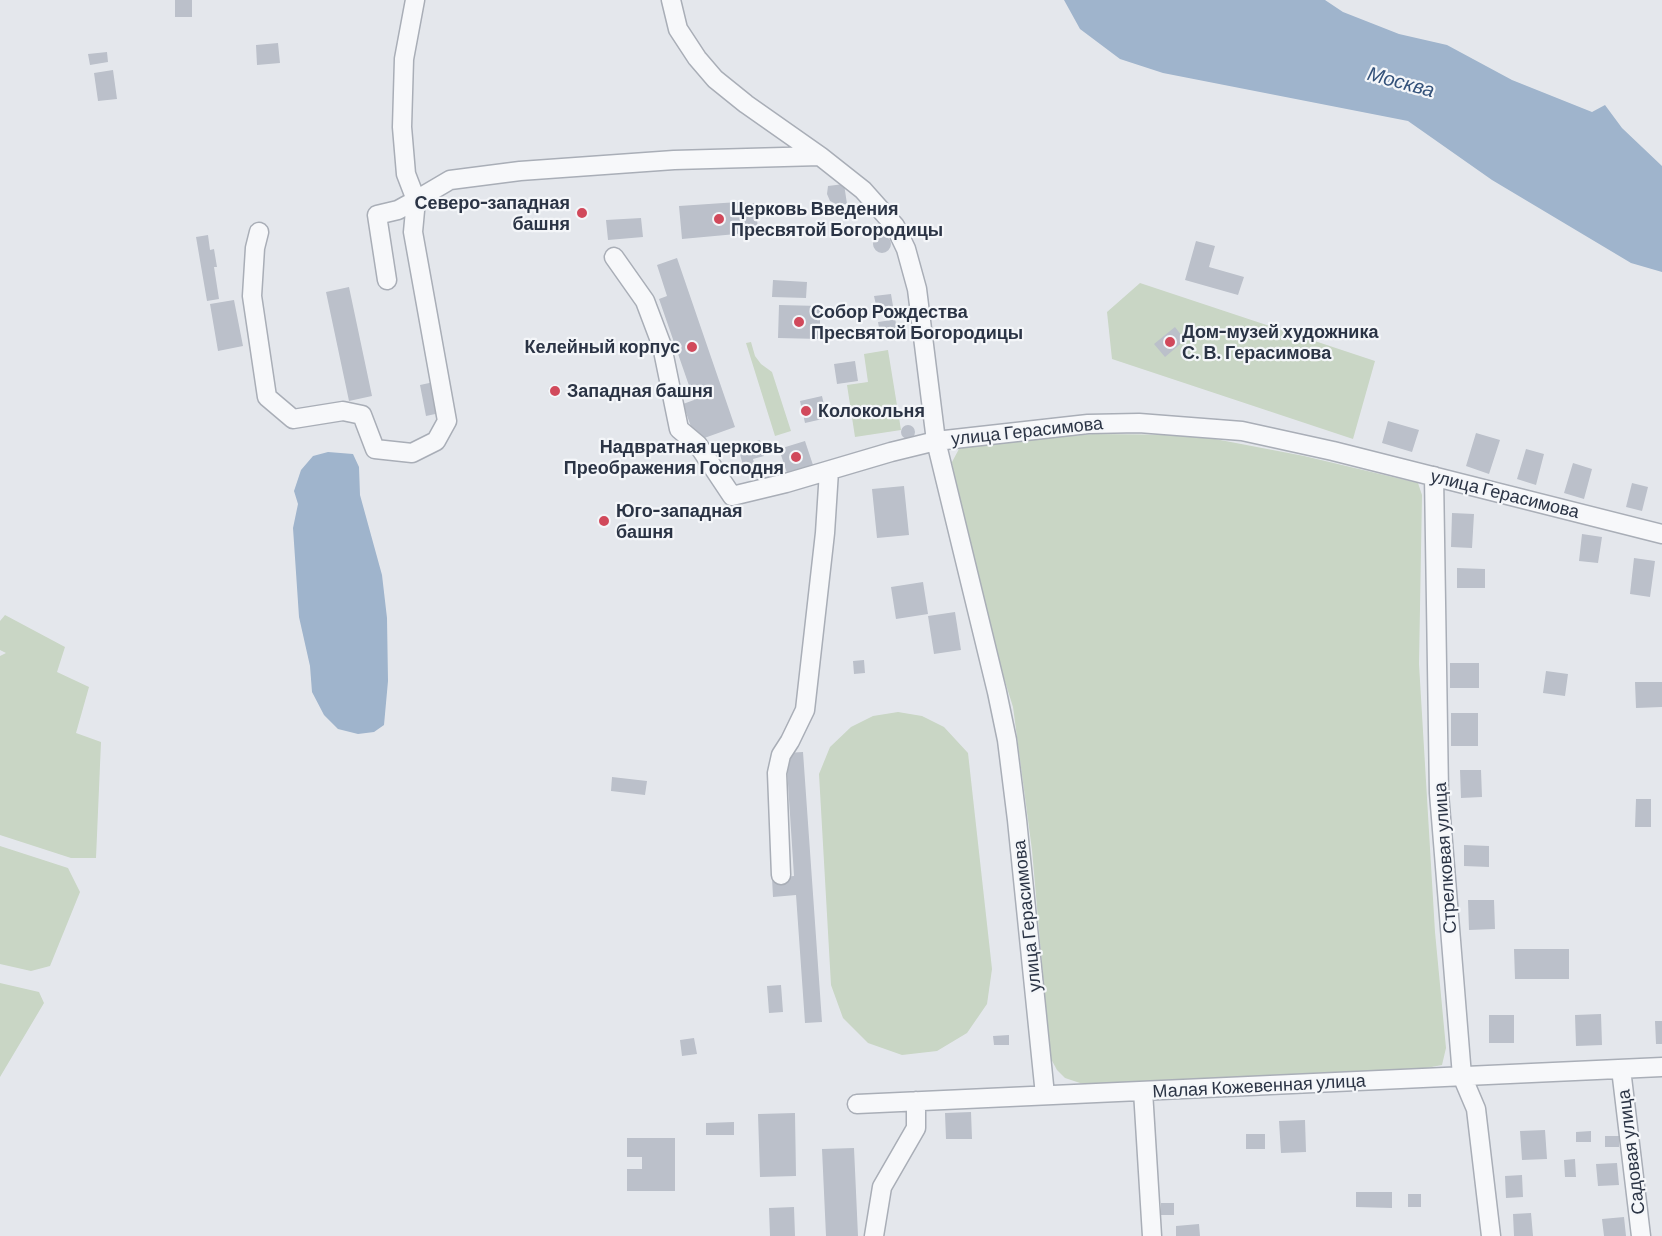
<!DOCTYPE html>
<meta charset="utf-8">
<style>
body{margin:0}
canvas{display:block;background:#e4e7ec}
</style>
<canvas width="1662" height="1236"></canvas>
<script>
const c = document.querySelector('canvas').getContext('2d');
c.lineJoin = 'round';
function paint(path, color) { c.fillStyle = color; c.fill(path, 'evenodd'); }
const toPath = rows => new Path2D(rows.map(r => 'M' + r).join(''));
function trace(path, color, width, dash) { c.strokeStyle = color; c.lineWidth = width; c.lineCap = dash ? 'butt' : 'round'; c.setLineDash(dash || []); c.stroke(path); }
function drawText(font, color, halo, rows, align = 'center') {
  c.font = font + ' Barlow,sans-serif'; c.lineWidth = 4.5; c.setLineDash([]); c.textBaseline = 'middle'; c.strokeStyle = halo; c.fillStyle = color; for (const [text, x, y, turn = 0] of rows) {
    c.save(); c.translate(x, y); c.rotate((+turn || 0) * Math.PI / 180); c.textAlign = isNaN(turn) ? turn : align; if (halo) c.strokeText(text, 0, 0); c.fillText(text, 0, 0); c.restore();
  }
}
const green = toPath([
 [1140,283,1375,361,1353,439,1112,359,1107,312],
 [751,342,755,356,761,364,772,372,791,431,775,436,746,343],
 [888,350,901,430,855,437,847,385,868,382,864,354],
 [1093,434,1194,435,1304,456,1418,483,1422,495,1419,664,1435,932,1446,1048,1442,1065,1421,1069,1101,1086,1080,1083,1065,1078,1057,1070,1050,1057,1032,850,1013,707,997,656,954,482,952,462,959,449,974,445],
 [5,615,65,647,57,672,89,687,76,733,101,742,96,858,71,858,0,835,0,656,6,653,0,650,0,621],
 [898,712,922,716,944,727,968,753,992,969,987,1004,967,1033,937,1051,902,1055,868,1043,843,1018,831,985,819,774,830,747,851,727,873,716],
 [0,846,68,868,80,892,50,966,31,971,0,964],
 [0,983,39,992,44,1003,0,1077]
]);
const water = toPath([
 [1064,0,1325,0,1343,12,1399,34,1447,45,1512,80,1592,112,1605,105,1622,128,1662,166,1662,272,1631,263,1492,180,1408,121,1163,73,1120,59,1080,29],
 [328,452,353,454,359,467,360,495,382,575,387,618,388,681,384,725,374,732,358,734,338,729,324,715,312,692,310,666,299,617,293,528,298,504,294,491,301,470,313,456]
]);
const building = toPath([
 [175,0,192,0,192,17,175,17],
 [278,43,280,63,257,65,256,45],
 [107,52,108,62,90,65,88,54],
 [113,70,117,99,98,101,94,73],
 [844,184,847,204,838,205,830,201,827,194,828,186],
 [738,202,738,204,756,203,758,232,682,239,679,206],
 '576.5 213a5.5 5.5 0 1 1 11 0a5.5 5.5 0 1 1-11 0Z',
 [641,218,643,237,608,240,606,220],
 [208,235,210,250,214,249,217,267,214,267,219,299,207,301,196,237],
 '873 244a9 9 0 1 1 18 0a9 9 0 1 1-18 0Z',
 [1196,241,1215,246,1209,267,1244,277,1238,295,1185,280],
 [677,258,735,427,696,441,683,404,694,400,659,299,667,296,657,265],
 [773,280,807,282,806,298,772,297],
 [349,287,372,396,349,401,326,292],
 [891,294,898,336,881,339,878,322,892,320,890,308,877,310,874,296],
 [234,300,243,346,218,351,210,304],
 [779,305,820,306,820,339,778,338],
 [1175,327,1185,340,1165,357,1154,344],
 [855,361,858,381,837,384,834,364],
 [434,382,440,413,426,416,420,385],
 '548 391a7 7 0 1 1 14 0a7 7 0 1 1-14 0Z',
 [822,396,827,418,805,423,800,401],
 [1388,421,1419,430,1412,452,1382,443],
 '901 432a7 7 0 1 1 14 0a7 7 0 1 1-14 0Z',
 [1476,433,1500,440,1489,474,1466,466],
 [760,440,764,456,753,459,755,467,744,470,738,446],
 [805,441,813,465,787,473,779,449],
 [1526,449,1544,454,1536,485,1517,479],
 [1573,463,1592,469,1584,499,1564,493],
 [1632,483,1648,487,1642,511,1626,507],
 [904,486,909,535,877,538,872,489],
 [1452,513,1474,514,1472,548,1451,547],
 '598 521a6 6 0 1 1 12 0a6 6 0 1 1-12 0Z',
 [1582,534,1602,537,1598,563,1579,561],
 [1634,558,1655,561,1650,597,1630,594],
 [1457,568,1485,569,1485,588,1457,588],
 [923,582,928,614,896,619,891,587],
 [955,612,961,650,934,654,928,616],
 [864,660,865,673,854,674,853,661],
 [1450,663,1479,663,1479,688,1450,688],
 [1546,671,1568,674,1565,696,1543,693],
 [1635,682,1662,682,1662,707,1636,708],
 [1451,713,1478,713,1478,746,1451,746],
 [803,752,822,1022,805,1023,796,895,773,897,772,878,794,876,786,753],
 [1460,770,1481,770,1482,797,1461,798],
 [612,777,647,781,645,795,611,791],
 [1636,799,1651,799,1651,827,1635,827],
 [1464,845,1489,846,1489,867,1464,866],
 [1468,900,1494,900,1495,929,1469,930],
 [1514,949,1569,949,1569,979,1515,979],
 [781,985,783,1012,769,1013,767,986],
 [1601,1014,1602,1045,1576,1046,1575,1015],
 [1489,1015,1514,1015,1514,1043,1489,1043],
 [1655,1021,1662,1021,1662,1044,1656,1044],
 [1009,1035,1009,1045,994,1045,993,1036],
 [694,1038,697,1054,682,1056,680,1040],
 [971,1112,972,1139,946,1139,945,1113],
 [795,1113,796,1176,760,1177,758,1114],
 [1305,1120,1306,1152,1281,1153,1279,1121],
 [734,1122,734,1135,706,1135,706,1123],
 [1545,1130,1547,1159,1522,1160,1520,1131],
 [1591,1131,1591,1142,1576,1142,1576,1132],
 [1246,1134,1265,1134,1265,1149,1246,1149],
 [1605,1136,1619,1136,1619,1147,1605,1147],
 [627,1138,675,1138,675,1191,627,1191,627,1169,642,1169,642,1157,627,1157],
 [854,1148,858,1236,826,1236,822,1149],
 [1575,1159,1576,1177,1565,1177,1564,1160],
 [1617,1163,1619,1185,1598,1186,1596,1164],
 [1522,1175,1523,1197,1506,1198,1505,1176],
 [1356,1192,1392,1192,1392,1208,1356,1207],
 [1408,1194,1421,1194,1421,1207,1408,1207],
 [1161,1203,1174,1203,1174,1215,1161,1215],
 [794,1207,795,1236,770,1236,769,1208],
 [1531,1213,1533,1236,1514,1236,1513,1214],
 [1624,1217,1626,1236,1604,1236,1602,1219],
 [1199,1224,1200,1236,1176,1236,1176,1226]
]);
const minor = toPath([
 [671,0,678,29,697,58,715,79,746,104,820,156,863,190,895,226,906,249,917,289,936,441,997,692,1007,740,1017,820,1045,1095],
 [259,232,255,248,252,296,267,397,293,419,343,411,362,415,375,449,412,453,436,441,447,421,413,232,416,200,450,180,520,171,674,160,820,156],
 [614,257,645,301,662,346,679,429,698,445,732,496,786,483,891,452,936,441,1088,424,1139,423,1242,431,1333,451,1662,534],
 [387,280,377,215,398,210,416,200,406,174,402,127,404,59,415,0],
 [1434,476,1439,793,1462,1076,1476,1109,1491,1236],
 [781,875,777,773,781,755,790,741,805,710,825,533,829,471],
 [1621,1069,1641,1236],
 [1143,1091,1152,1236],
 [857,1104,1662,1067],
 [874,1236,882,1187,916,1128,916,1101]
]);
const markers = [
 [582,213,6,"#d1495b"],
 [719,219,6,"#d1495b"],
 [799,322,6,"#d1495b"],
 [1170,342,6,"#d1495b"],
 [692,347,6,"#d1495b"],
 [555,391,6,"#d1495b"],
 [806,411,6,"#d1495b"],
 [796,457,6,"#d1495b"],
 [604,521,6,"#d1495b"]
];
const poiNames = [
 ["Северо-западная",570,203,"right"],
 ["башня",570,224,"right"],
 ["Церковь Введения",731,209],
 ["Пресвятой Богородицы",731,230],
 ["Собор Рождества",811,312],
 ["Пресвятой Богородицы",811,333],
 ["Дом-музей художника",1182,332],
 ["С. В. Герасимова",1182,353],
 ["Келейный корпус",680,347,"right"],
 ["Западная башня",567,391],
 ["Колокольня",818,411],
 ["Надвратная церковь",784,447,"right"],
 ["Преображения Господня",784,468,"right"],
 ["Юго-западная",616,511],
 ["башня",616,532]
];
const streetNames = [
 ["улица Герасимова",1027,431,-6],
 ["улица Герасимова",1505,494,14],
 ["Стрелковая улица",1445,858,-94],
 ["улица Герасимова",1027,916,-96],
 ["Малая Кожевенная улица",1259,1086,-3],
 ["Садовая улица",1631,1152,-97]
];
const waterNames = [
 ["Москва",1401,82,15]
];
paint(green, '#c9d6c5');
paint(water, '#9fb4cc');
paint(building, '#bbc0ca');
trace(minor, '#a9aeb7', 21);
trace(minor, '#f7f8fa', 18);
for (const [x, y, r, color] of markers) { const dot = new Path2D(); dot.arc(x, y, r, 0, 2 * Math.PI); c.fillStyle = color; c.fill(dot); trace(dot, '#f4f6f9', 2); }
drawText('bold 18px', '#2b3445', '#f4f6f9', poiNames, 'left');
drawText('18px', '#2b3445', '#f4f6f9', streetNames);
drawText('italic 20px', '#34527a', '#f4f6f9', waterNames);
</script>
